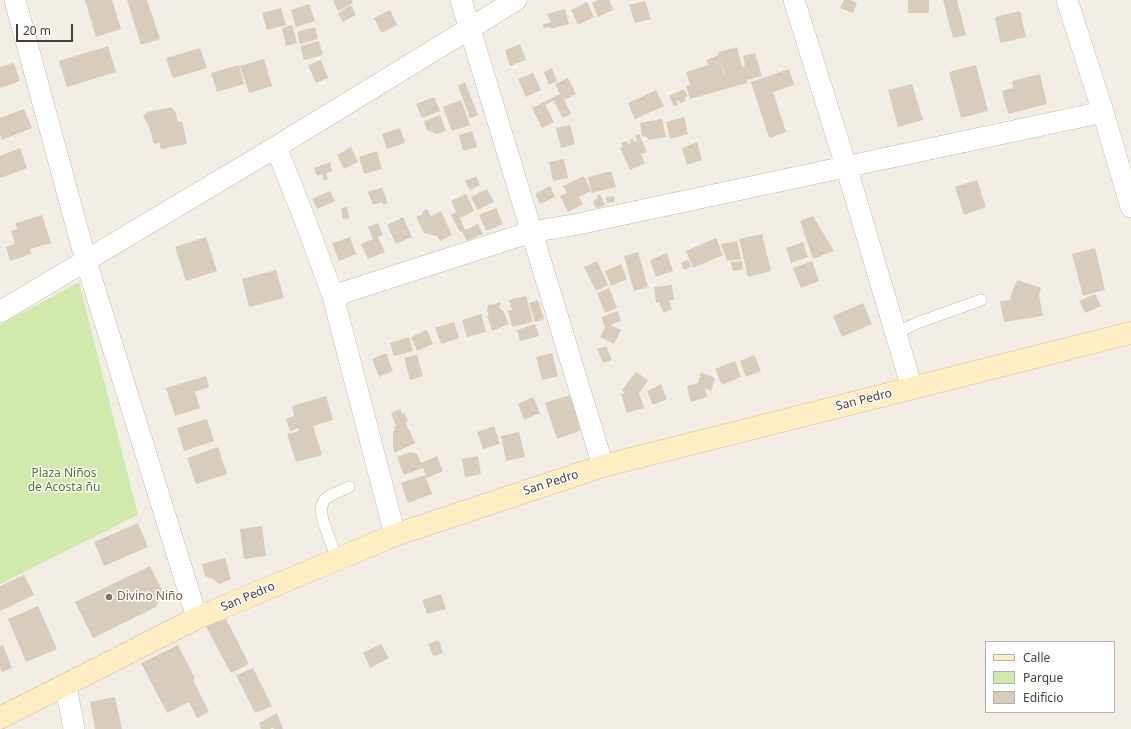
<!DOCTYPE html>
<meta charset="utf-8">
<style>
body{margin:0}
#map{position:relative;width:1131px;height:729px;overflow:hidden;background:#f3eee5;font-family:"Noto Sans",sans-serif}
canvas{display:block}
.legend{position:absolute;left:985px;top:641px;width:130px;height:72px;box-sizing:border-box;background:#fff;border:1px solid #b5b2ae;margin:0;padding:5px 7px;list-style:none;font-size:12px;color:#463e34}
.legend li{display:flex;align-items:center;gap:8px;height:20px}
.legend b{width:20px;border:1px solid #b5b2ae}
.scale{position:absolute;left:16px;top:24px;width:57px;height:18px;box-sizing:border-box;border:2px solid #463e34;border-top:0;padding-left:5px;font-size:12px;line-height:14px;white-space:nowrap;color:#463e34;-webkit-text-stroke:3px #fff;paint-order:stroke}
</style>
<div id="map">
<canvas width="1131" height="729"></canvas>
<ul class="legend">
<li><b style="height:5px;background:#ffedc3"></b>Calle</li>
<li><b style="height:11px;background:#d1e9ac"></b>Parque</li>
<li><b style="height:11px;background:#d8ccbd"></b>Edificio</li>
</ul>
<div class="scale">20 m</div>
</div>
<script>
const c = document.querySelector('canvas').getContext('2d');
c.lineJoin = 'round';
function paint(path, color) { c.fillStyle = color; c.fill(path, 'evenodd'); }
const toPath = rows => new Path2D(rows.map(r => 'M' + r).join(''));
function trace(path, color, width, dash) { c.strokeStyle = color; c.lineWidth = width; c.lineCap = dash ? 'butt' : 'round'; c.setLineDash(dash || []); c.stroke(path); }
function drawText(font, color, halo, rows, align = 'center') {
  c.font = font + ' "Noto Sans",sans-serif'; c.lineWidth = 3; c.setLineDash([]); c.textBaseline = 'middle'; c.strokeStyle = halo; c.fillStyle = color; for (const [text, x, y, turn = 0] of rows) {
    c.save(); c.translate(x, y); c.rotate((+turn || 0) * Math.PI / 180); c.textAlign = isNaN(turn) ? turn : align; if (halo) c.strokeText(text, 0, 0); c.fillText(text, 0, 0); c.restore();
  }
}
const green = toPath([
 [79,282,138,515,0,584,0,325]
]);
const building = toPath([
 [85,0,112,0,121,29,96,37],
 [127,0,147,0,160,39,141,45],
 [335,0,352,0,353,3,338,11,333,1],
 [598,0,609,0,613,10,598,17,592,3],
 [844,0,850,0,857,3,853,13,840,8],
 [908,0,929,0,929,13,908,13],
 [943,0,957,0,966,35,953,38],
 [645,1,651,19,635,23,629,5],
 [587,2,594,17,578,25,571,10],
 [309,4,315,21,296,27,291,10],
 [351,5,356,15,343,22,338,13],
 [281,8,286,25,267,30,262,13],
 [565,9,569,24,551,29,550,27,544,28,542,25,551,22,547,14],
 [390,10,397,25,381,33,374,18],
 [1020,11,1026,37,1000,43,995,17],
 [292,25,297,43,286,46,282,28],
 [315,27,318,39,300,44,297,32],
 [319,41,323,55,304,60,300,46],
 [520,44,526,60,510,66,505,50],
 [108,46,116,72,67,87,59,61],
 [737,47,743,70,743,66,745,65,743,56,755,53,762,76,747,80,747,83,690,99,686,86,690,85,686,72,709,65,706,60,719,55,724,75,725,75,718,52],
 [200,48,207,68,173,78,166,58],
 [264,59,272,86,249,93,240,66],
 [321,60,328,78,316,83,308,65],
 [14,63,20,81,0,88,0,67],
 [239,65,244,84,217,92,211,73],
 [976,65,988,111,961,118,949,72],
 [552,68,557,81,549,85,544,72],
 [789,69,794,85,773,92,786,132,769,138,751,82],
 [533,73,541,90,526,97,518,79],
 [1040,74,1047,104,1008,114,1002,91,1013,88,1012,81],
 [568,78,576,94,564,100,571,114,563,118,554,101,545,105,554,122,542,128,532,108,560,94,555,84],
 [465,82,478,115,470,118,458,86],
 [912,84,923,120,898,127,888,90],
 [684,89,688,96,684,98,686,101,680,103,679,100,676,101,678,105,674,106,669,96],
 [656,90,664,106,635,119,628,103],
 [434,97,440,111,422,118,416,104],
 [461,100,470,125,452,131,443,107],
 [171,107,176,113,178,122,182,121,187,144,161,149,159,143,154,144,149,127,143,116,148,112],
 [24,109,32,128,2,140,0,134,0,118],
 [440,115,446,131,437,134,427,130,424,121],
 [684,117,688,134,670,139,666,122],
 [662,119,666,137,648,140,647,137,642,136,640,123],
 [570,125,575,144,561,148,556,128],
 [400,128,405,143,387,149,382,134],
 [472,131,477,147,463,151,459,135],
 [639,134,647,152,641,154,645,163,630,170,620,148,623,147,621,143,627,141,628,144,631,143,629,140,633,138,634,142,637,140,635,136],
 [697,142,702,160,687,165,682,148],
 [351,147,358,162,344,169,337,155],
 [20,148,27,168,0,178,0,156],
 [377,151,382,169,364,174,359,157],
 [564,159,568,178,553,181,549,162],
 [330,162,332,171,326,173,328,179,324,181,322,174,317,176,314,168],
 [611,171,616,187,592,193,588,177],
 [476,176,480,185,470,190,465,181],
 [584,176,591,191,579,197,583,204,568,212,560,196,567,193,563,186],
 [977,180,986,207,964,215,955,187],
 [550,186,555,197,540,204,535,194],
 [382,187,388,203,384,205,382,202,373,205,368,192],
 [487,189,494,202,477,210,471,197],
 [330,191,335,201,317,209,312,199],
 [466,194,474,211,460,218,465,230,478,224,483,234,467,241,462,231,460,232,451,215,456,212,451,201],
 [600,194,605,205,596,209,593,201,598,198,597,196],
 [614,196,615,202,607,203,606,197],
 [347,207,349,218,343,219,341,208],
 [496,208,503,224,486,231,479,215],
 [427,209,431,216,441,211,452,235,440,241,437,236,424,233,416,217,423,214,422,212],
 [42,215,51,243,30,249,31,254,10,261,6,247,15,244,11,231,17,229,16,223],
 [813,216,834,251,813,259,800,221],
 [403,217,412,237,396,244,387,225],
 [378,223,383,235,378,237,385,252,368,259,361,244,373,239,368,227],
 [762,234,771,271,748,277,739,239],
 [206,237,217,271,186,281,175,247],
 [350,237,356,254,339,261,332,243],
 [716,238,723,255,693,268,686,251],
 [737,241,741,259,727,261,721,244],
 [803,242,808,257,791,263,786,248],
 [1095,248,1105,290,1083,296,1072,254],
 [638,252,648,287,634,291,624,256],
 [667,253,673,271,656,277,650,260],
 [688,260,691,267,684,270,681,263],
 [597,261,608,285,596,291,584,267],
 [742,261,743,269,733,271,731,262],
 [812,261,819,281,801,288,793,268],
 [621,264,627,279,611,286,605,271],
 [276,270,284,298,249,307,242,279],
 [1017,280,1041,288,1039,295,1043,316,1004,322,1000,301,1013,299,1010,298],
 [672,285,674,300,669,301,672,309,664,313,659,302,656,303,654,287],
 [609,288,617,308,605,313,597,293],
 [1095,294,1101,306,1085,313,1079,301],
 [526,296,533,322,512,327,508,310,512,310,509,300],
 [538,300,544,319,535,322,529,303],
 [500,302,501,305,499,306,501,310,503,310,509,324,492,331,487,316,489,315,487,310,488,305,491,304,491,305],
 [863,303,872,324,842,337,833,316],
 [618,311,621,321,610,325,621,330,614,344,600,337,605,327,601,317],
 [481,314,486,332,467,337,462,320],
 [454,322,459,338,441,344,435,328],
 [535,324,539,336,520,341,517,330],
 [427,330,433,344,417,351,411,337],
 [409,337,413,351,394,356,390,343],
 [606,346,612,360,603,363,597,349],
 [386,353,393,371,379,377,372,359],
 [552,353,558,376,542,380,536,357],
 [417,355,423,376,410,380,404,358],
 [754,355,761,371,746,377,740,361],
 [735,361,741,377,722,385,715,369],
 [636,372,648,380,639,393,644,408,627,413,621,394,625,393,622,390],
 [701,372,715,378,711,391,705,388,707,397,691,402,687,386,698,383],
 [206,376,209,387,195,392,200,408,175,416,166,388],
 [661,384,667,399,653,405,647,391],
 [570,395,582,430,557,439,545,403],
 [326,396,333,420,313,426,322,455,296,462,287,434,299,431,298,428,290,431,286,419,294,416,296,423,292,406],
 [533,397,540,413,524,420,518,404],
 [400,409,402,414,404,413,408,421,406,422,407,426,415,443,395,453,393,448,393,431,395,430,394,427,396,426,391,413],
 [207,419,214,441,184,451,177,428],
 [494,426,500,444,483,449,477,432],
 [519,432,525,457,506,461,501,436],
 [218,447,227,474,196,484,187,458],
 [410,452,417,454,421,463,437,456,443,471,427,478,423,468,404,475,397,457],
 [478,456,481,474,465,477,462,459],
 [425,475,432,494,408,503,401,483],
 [138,523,148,547,104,566,94,542],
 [262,526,266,556,244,559,240,529],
 [225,558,231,579,219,584,213,579,205,576,202,564],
 [150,566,163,592,156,607,93,638,75,602],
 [24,575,34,595,0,611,0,586],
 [441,594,446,609,427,614,422,600],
 [38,606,57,649,26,662,8,619],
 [226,619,249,664,231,673,205,625],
 [439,640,443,653,433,656,428,644],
 [381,644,389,658,370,668,363,653],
 [3,645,12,668,2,672,0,668,0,646],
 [178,645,195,678,193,680,209,712,197,718,189,702,167,713,141,663],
 [253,668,272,706,255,713,236,675],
 [115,697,122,729,95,729,90,702],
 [277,713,283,729,274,729,273,727,270,729,261,729,259,723]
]);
const service = toPath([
 [896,335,908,327,917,323,981,300],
 [337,559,323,521,321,509,324,500,331,495,349,487]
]);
const minor = toPath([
 [15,0,86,261,197,618],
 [461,0,603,466],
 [794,0,846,166,912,388],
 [1067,0,1103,112,1131,207],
 [276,147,305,220,333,296],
 [0,312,276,147,516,0],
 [395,535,333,296,531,232,573,225,1103,112],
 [66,686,74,729]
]);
const secondary = toPath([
 [0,718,197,618,395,535,603,466,1131,333]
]);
const markers = [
 [109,597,4,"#8d6e63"]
];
const streetNames = [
 ["San Pedro",864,400,-14],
 ["San Pedro",551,483,-18],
 ["San Pedro",248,597,-23]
];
const parkNames = [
 ["Plaza Niños",64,474],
 ["de Acosta ñu",64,488]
];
const educationNames = [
 ["Divino Niño",117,597]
];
paint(green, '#d1e9ac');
paint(building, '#d8ccbd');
trace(service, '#c2b8aa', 12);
trace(minor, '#c2b8aa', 22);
trace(secondary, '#d5c093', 23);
trace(service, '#fff', 11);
trace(minor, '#fff', 21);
trace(secondary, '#ffedc3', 22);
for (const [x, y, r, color] of markers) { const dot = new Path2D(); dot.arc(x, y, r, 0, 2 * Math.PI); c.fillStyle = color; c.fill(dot); trace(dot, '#fff', 1.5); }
drawText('12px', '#463e34', '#fff', streetNames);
drawText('12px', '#4a7a25', '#fff', parkNames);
drawText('12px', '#785e54', '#fff', educationNames, 'left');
</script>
